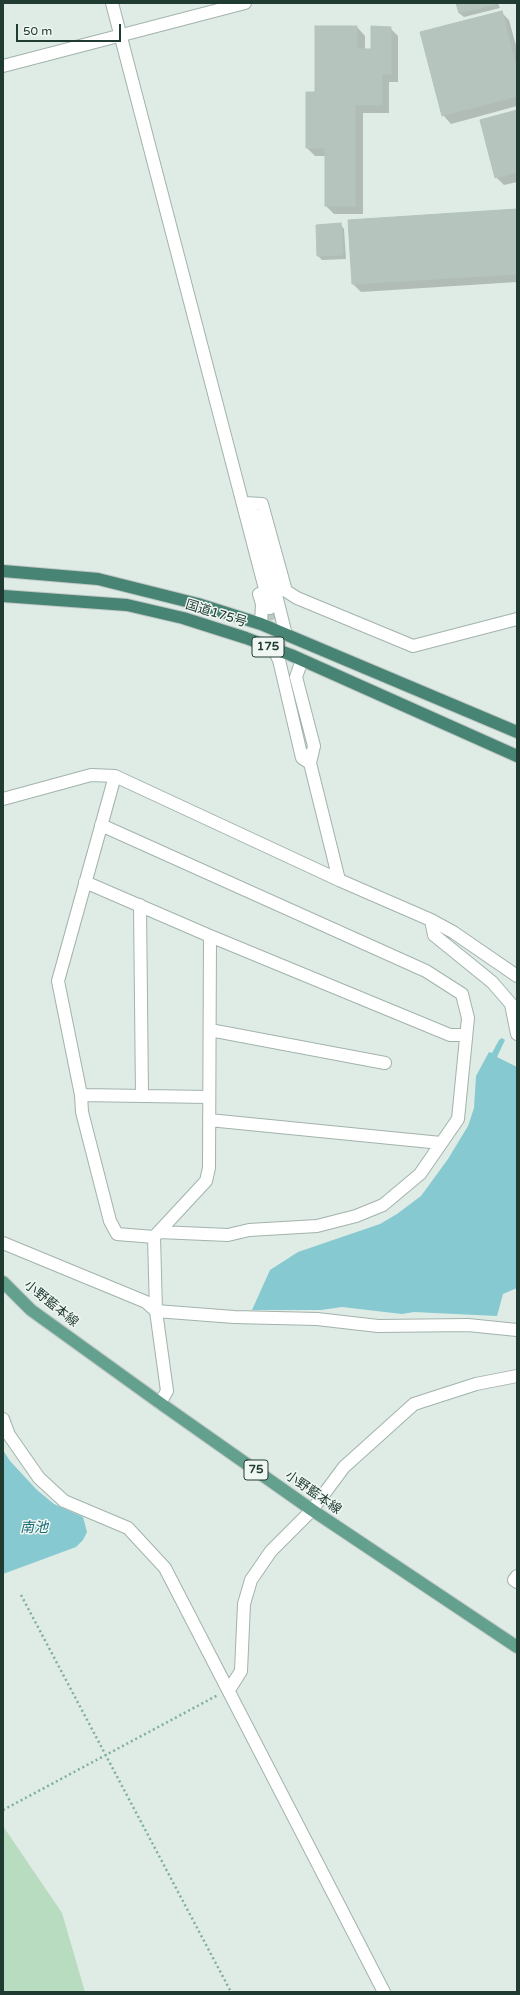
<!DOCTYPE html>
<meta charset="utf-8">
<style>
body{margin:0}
#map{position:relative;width:520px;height:1995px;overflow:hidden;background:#dfebe5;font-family:"Varela Round",sans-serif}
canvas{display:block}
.frame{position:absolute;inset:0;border:4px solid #203b32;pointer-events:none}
.scale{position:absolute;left:16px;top:24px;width:105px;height:18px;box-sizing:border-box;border:2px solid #203b32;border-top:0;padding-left:5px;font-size:12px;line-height:14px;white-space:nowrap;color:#203b32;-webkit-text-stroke:3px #f0f7f3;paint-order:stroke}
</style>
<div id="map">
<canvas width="520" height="1995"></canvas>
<div class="frame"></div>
<div class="scale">50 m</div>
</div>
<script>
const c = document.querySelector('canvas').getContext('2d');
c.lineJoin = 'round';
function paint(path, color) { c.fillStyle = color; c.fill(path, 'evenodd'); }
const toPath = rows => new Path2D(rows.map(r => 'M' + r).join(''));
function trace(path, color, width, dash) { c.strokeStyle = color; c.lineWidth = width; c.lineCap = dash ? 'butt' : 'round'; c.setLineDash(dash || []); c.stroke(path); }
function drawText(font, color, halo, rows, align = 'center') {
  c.font = font + ' "Varela Round","Noto Sans JP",sans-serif'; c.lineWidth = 3; c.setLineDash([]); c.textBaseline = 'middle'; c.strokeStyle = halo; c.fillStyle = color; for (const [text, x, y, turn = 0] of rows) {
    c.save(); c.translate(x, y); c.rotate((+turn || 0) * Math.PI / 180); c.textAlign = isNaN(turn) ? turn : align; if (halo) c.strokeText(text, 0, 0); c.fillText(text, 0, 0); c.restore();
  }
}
const green = toPath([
 [3,1826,62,1913,85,1992,3,1992]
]);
const water = toPath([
 [502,1038,505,1040,497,1057,517,1067,517,1288,503,1294,497,1316,414,1312,402,1314,342,1307,321,1310,252,1310,270,1270,298,1252,380,1224,397,1214,421,1196,448,1159,468,1126,474,1108,476,1076,489,1052,492,1053,499,1040],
 [3,1450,10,1461,37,1490,54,1504,83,1517,87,1532,83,1540,76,1547,3,1574]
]);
const shadow = toPath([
 [457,3,498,3,500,8,464,17,459,13],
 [501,12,509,20,517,49,517,106,451,124,443,115],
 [357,27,365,36,365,50,372,50,390,28,398,36,398,82,389,82,389,113,363,113,363,214,334,214,326,206,326,156,315,156,307,148,316,93],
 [517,111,517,182,504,185,496,177],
 [517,210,517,282,361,292,353,284,349,221],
 [340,224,344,229,346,259,322,260,318,256,317,226]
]);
const building = toPath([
 [456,3,496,3,496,4,459,13,456,3],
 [502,11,517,70,517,96,442,116,420,32,502,11],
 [315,26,357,26,357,49,371,49,371,26,391,27,391,74,382,74,382,105,355,105,355,206,325,206,325,148,306,148,306,92,315,92,315,26],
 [517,110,517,172,495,178,480,120,517,110],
 [517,209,517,274,352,284,348,220,517,209],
 [341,223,343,255,317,256,316,225,341,223]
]);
const minorTunnel = toPath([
 [270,608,284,660]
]);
const path = toPath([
 [21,1595,231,1992],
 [3,1810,218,1695]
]);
const minor = toPath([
 [112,3,270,608],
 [244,503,262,504,286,591,297,598,413,646,517,619],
 [245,505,257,519,286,635],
 [259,594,262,604,261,624],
 [273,648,279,660,302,758,310,763,314,746,296,677,302,660],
 [308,755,339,880],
 [115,776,58,981,81,1095,209,1097],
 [3,799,91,775,115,776,339,880,431,920,453,932,517,976],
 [101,825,426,971,462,994,468,1018,458,1119,420,1174,383,1205,356,1216,317,1226,249,1230,228,1235,159,1232],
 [85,882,210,936,450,1035,466,1035],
 [140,905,142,1096],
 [431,920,434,935,492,982,511,1004,517,1034],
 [210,1030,385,1063],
 [81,1095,82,1112,110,1221,117,1234,154,1237],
 [209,1120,441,1143],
 [3,1243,146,1302,156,1311,234,1317,317,1319,378,1326,468,1325,517,1330],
 [160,1403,167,1391,156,1311,154,1237,206,1181,209,1168,210,936],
 [517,1576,514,1580,517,1582],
 [229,1690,241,1671,244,1604,251,1580,271,1551,312,1510,344,1467,414,1404,476,1384,517,1376]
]);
const tertiary = toPath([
 [3,66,245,3],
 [3,1419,9,1435,39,1478,64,1501,128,1528,165,1568,384,1992]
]);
const primary = toPath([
 [3,1282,31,1310,160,1403,312,1510,517,1647]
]);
const trunk = toPath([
 [3,571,98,579,198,604,261,624,517,732],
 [3,596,127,605,183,618,246,638,291,655,517,756]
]);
const shields = [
 [268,647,32],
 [256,1470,24]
];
const shieldNames = [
 ["175",268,647],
 ["75",256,1470]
];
const streetNames = [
 ["国道175号",216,614,17],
 ["小野藍本線",51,1304,39],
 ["小野藍本線",313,1493,35]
];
const waterNames = [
 ["南池",34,1528]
];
paint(green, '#b8dcc0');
paint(water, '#86c9d1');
paint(shadow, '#0003');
paint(building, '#b5c5be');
trace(building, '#b2c4bc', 1);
trace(minorTunnel, '#b9c8c1', 12, [12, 6]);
trace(minor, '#a2b3ac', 14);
trace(tertiary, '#a2b3ac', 14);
trace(primary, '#c1c8c6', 14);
trace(trunk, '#c1c8c6', 14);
trace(path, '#7faf9d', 2.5, [2, 3]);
trace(minor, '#fff', 12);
trace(tertiary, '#fff', 12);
trace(primary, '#63a18e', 12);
trace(trunk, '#488473', 12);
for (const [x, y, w] of shields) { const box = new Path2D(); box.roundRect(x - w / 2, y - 10, w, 20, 3); c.fillStyle = '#f0f7f3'; c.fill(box); trace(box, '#203b32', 1); }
drawText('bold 12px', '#203b32', null, shieldNames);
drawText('13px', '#203b32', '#f0f7f3', streetNames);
drawText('italic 14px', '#1a6c77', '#f0f7f3', waterNames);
</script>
